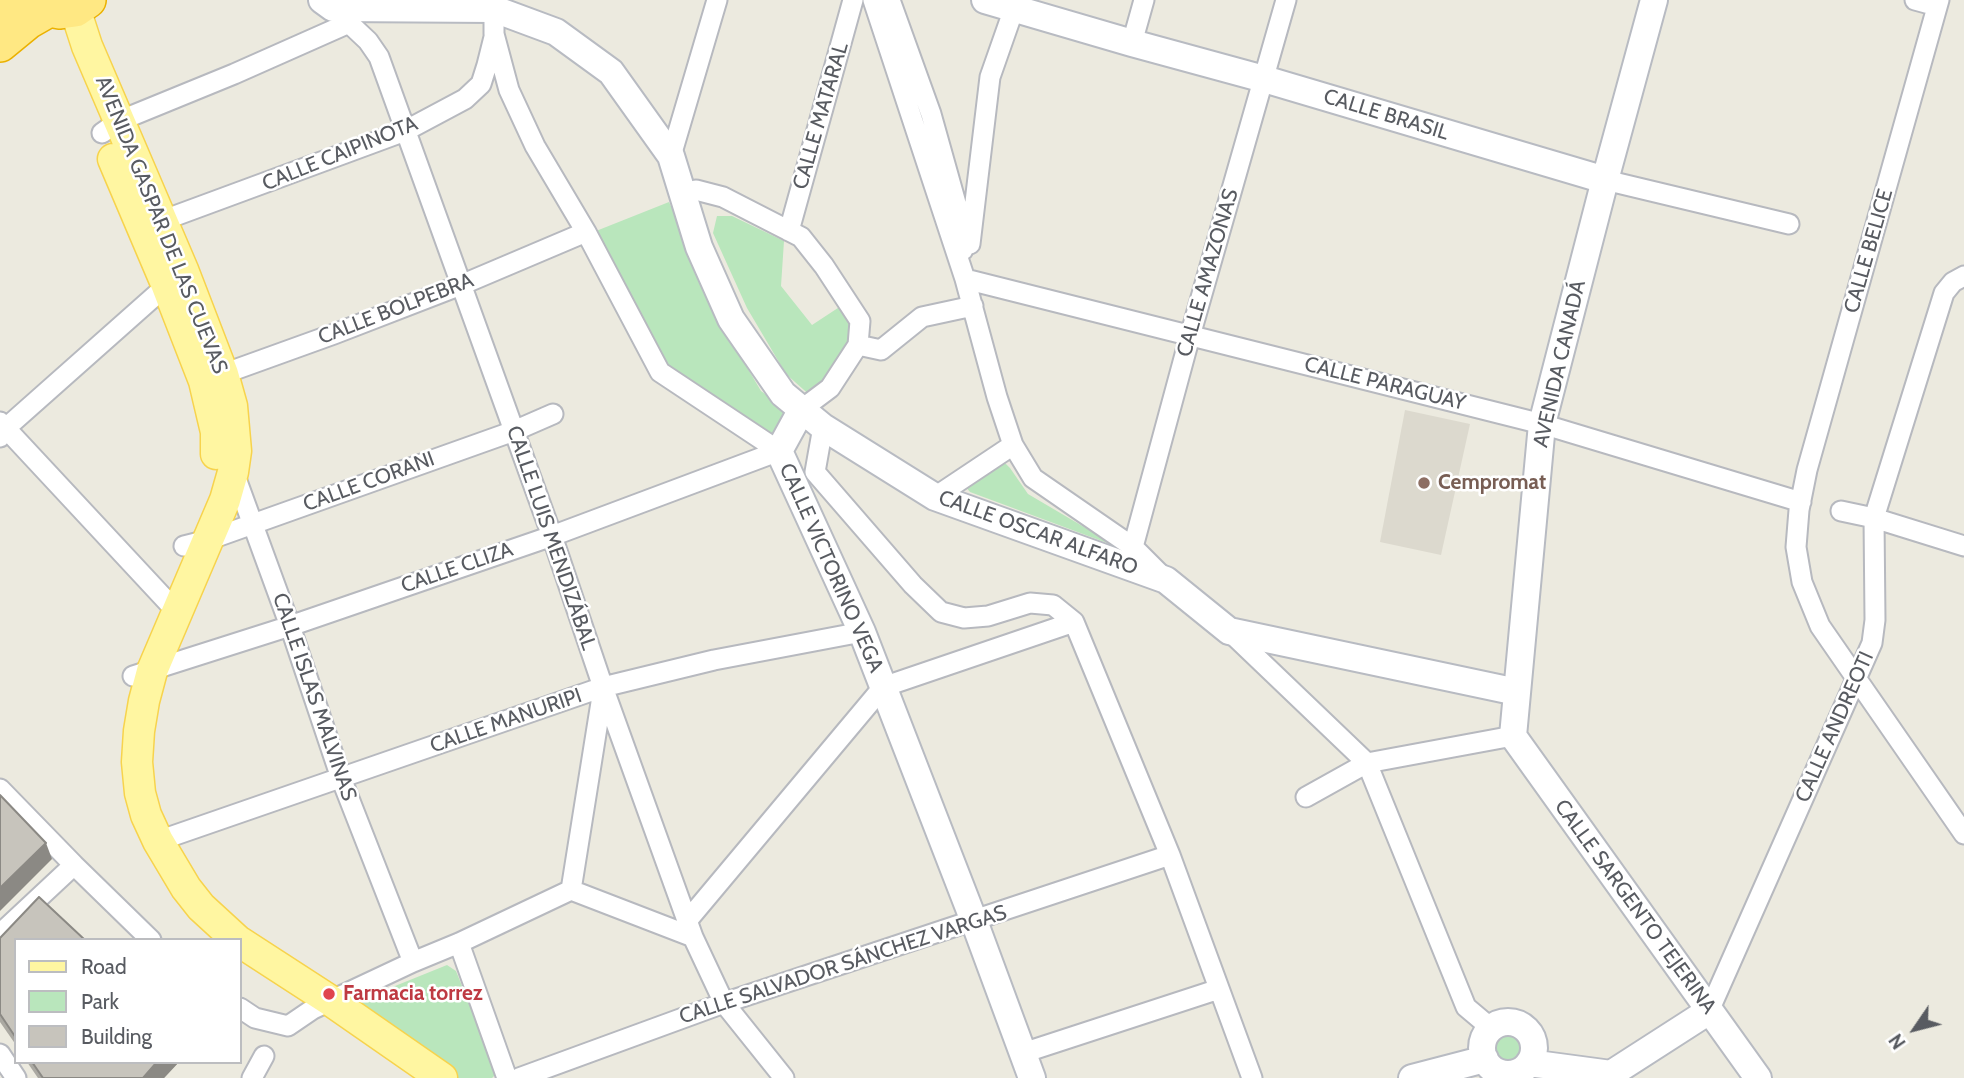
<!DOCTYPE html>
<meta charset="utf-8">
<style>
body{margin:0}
#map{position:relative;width:1964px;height:1078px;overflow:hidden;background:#eceadf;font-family:Cabin,sans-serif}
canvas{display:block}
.legend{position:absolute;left:14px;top:938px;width:228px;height:126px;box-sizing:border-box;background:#fff;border:2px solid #bcbdc0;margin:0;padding:9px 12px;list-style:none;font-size:21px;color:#585b61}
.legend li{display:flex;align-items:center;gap:14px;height:35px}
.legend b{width:35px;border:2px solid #bcbdc0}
.north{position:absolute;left:1880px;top:994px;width:70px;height:70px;-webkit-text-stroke:5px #fff;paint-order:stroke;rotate:235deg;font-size:19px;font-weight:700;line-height:28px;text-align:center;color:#585b61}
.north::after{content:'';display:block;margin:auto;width:24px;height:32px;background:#585b61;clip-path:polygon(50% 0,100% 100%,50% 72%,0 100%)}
</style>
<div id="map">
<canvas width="1964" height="1078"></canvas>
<ul class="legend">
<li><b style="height:9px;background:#fff6a1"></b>Road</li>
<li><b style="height:19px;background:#b9e6bc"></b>Park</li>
<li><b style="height:19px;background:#c7c4bc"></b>Building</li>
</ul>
<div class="north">N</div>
</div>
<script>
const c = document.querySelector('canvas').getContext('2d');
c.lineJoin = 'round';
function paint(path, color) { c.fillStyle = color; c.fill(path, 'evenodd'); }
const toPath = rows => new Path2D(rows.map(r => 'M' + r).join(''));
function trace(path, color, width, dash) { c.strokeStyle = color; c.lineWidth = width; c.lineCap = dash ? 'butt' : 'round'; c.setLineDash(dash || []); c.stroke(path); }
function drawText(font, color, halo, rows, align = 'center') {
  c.font = font + ' Cabin,sans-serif'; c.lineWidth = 5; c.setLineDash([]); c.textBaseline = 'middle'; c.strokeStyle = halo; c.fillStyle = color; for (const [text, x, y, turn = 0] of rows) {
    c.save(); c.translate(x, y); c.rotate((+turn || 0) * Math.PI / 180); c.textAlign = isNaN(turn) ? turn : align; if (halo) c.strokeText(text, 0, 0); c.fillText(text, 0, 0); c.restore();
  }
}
const education = toPath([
 [1405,410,1470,424,1441,555,1380,542]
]);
const green = toPath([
 [669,202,735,347,761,391,790,412,787,446,659,367,591,233],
 [717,216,732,216,784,241,781,286,812,325,844,304,851,323,847,346,813,398,786,374,747,308,713,233],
 [1003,461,1010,468,1028,494,1118,547,970,492,965,486],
 [447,965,456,971,497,1073,492,1078,454,1078,353,1003],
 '1493 1048a15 15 0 1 1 30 0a15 15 0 1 1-30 0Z'
]);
const street = toPath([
 [496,0,494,9,494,34,509,90,535,146,586,232,660,372,779,451],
 [873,0,965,279,997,397,1013,445,1033,478,1133,547,1162,576],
 [890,0,931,114,961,221,963,250],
 [1915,0,1937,6],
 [1939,0,1807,470,1799,510,1796,547,1802,582,1820,626,1964,834],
 [333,8,368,41,379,57,552,536,603,687,693,937,724,1003,784,1078],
 [1132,43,1144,0],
 [102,133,119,121,234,74,349,23],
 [671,156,717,0],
 [1605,180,1789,224],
 [683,193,696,190,723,197,801,237,824,266,860,321,858,345,830,388,802,409],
 [153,224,405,131,465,99,481,84,487,65,494,37],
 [789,231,853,0],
 [970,244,990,77,1017,0],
 [965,279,1542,424,1801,502],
 [858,345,881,350,922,317,973,306],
 [212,378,334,334,461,285,586,232],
 [0,422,176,611],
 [823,427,815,472,913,585,941,612,964,618,988,616,1030,603,1053,605,1074,622,1170,855,1252,1078],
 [0,437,6,428,175,278],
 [234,473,290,626,341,778,413,962],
 [935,497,1013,445],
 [1841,511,1874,518,1964,546],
 [184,546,208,540,514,431,553,414],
 [1133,547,1190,336,1286,0],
 [1229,631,1367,763,1466,1007,1491,1028],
 [133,676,290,626,552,536,779,451],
 [0,789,74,865,151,940],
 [1306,797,1367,763,1513,736],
 [158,841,603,687,714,660,862,632],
 [571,890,603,690],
 [571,890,693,937],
 [687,921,883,687,1074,622],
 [0,934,74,865],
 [459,943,507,1078],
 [240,1008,255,1018,288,1026,313,1009,413,962,459,943,571,890],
 [1709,1011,1872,643,1875,620,1874,518,1944,293,1953,282,1964,276],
 [1023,1053,1219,989],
 [0,1054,16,1078],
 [1515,1073,1517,1078],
 [252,1078,264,1056],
 [519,1078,724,1003,1170,855]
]);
const secondary = toPath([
 [322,0,333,8,494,9,556,32,611,72,671,156,699,247,731,319,783,394,823,427,935,497,1166,580,1229,631,1517,692],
 [985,0,1132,43,1264,79,1605,180],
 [1654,0,1605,180,1542,424,1513,736,1758,1078],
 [802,409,779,451,862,632,974,921,1032,1078],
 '1482 1048a26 26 0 1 1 52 0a26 26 0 1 1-52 0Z',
 [1529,1063,1611,1074,1709,1011],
 [1412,1078,1485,1059]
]);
const primary = toPath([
 [75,9,87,46,183,270,223,374,232,406,236,451,233,472,225,500,152,671,144,701,139,731,137,762,140,793,146,815,158,841,186,888,201,907,237,940],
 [113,159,167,286,204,381,216,432,216,454],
 [240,942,331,1001,442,1078]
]);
const highway = toPath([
 [37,0,49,9,60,11,75,9,88,0],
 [0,5,6,0],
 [0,44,28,21,49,9]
]);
const wall = toPath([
 [0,938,16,940,16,1045,0,1022],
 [27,1062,179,1062,164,1078,38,1078]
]);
const shadedWall = toPath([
 [46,843,52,859,0,911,0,888],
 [157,1062,179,1062,164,1078,143,1078]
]);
const building = toPath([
 [0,795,46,843,0,888,0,795],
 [39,897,85,940,16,940,16,1038,0,1014,0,938,39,897],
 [32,1062,157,1062,143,1078,43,1078,32,1062]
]);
const markers = [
 [1424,483,7,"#8d6e63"],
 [329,994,7,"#e0444e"]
];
const streetNames = [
 ["CALLE BRASIL",1386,115,17],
 ["CALLE MATARAL",821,116,-74],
 ["CALLE CAIPINOTA",340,154,-22],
 ["AVENIDA GASPAR DE LAS CUEVAS",161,225,68],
 ["CALLE BELICE",1869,251,-74],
 ["CALLE AMAZONAS",1208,273,-74],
 ["CALLE BOLPEBRA",396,309,-21],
 ["AVENIDA CANADÁ",1560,364,-77],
 ["CALLE PARAGUAY",1385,384,14],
 ["CALLE CORANI",369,482,-20],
 ["CALLE OSCAR ALFARO",1038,533,20],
 ["CALLE LUIS MENDIZÁBAL",551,538,71],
 ["CALLE CLIZA",457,568,-19],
 ["CALLE VICTORINO VEGA",831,568,66],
 ["CALLE ISLAS MALVINAS",314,697,71],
 ["CALLE MANURIPI",506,721,-19],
 ["CALLE ANDREOTI",1835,727,-66],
 ["CALLE SARGENTO TEJERINA",1635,907,54],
 ["CALLE SALVADOR SÁNCHEZ VARGAS",843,965,-18]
];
const educationNames = [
 ["Cempromat",1438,483]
];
const healthNames = [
 ["Farmacia torrez",343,994]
];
paint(education, '#dcd9ce');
paint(green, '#b9e6bc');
trace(street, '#b7b9bf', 23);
trace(secondary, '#b8bbc2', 30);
trace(primary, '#f7d34d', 33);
trace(highway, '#ebb100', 38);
trace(street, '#fff', 19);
trace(secondary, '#fff', 26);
trace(primary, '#fff6a1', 30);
trace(highway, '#ffe883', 35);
paint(wall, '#aba9a2');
paint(shadedWall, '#8b8984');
paint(building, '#c7c4bc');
trace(building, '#8b8984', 2);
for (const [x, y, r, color] of markers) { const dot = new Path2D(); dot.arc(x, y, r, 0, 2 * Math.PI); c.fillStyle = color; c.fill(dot); trace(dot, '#fff', 2.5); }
drawText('21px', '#585b61', '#fff', streetNames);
drawText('bold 21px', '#785e54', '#fff', educationNames, 'left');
drawText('bold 21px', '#be3a42', '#fff', healthNames, 'left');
</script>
